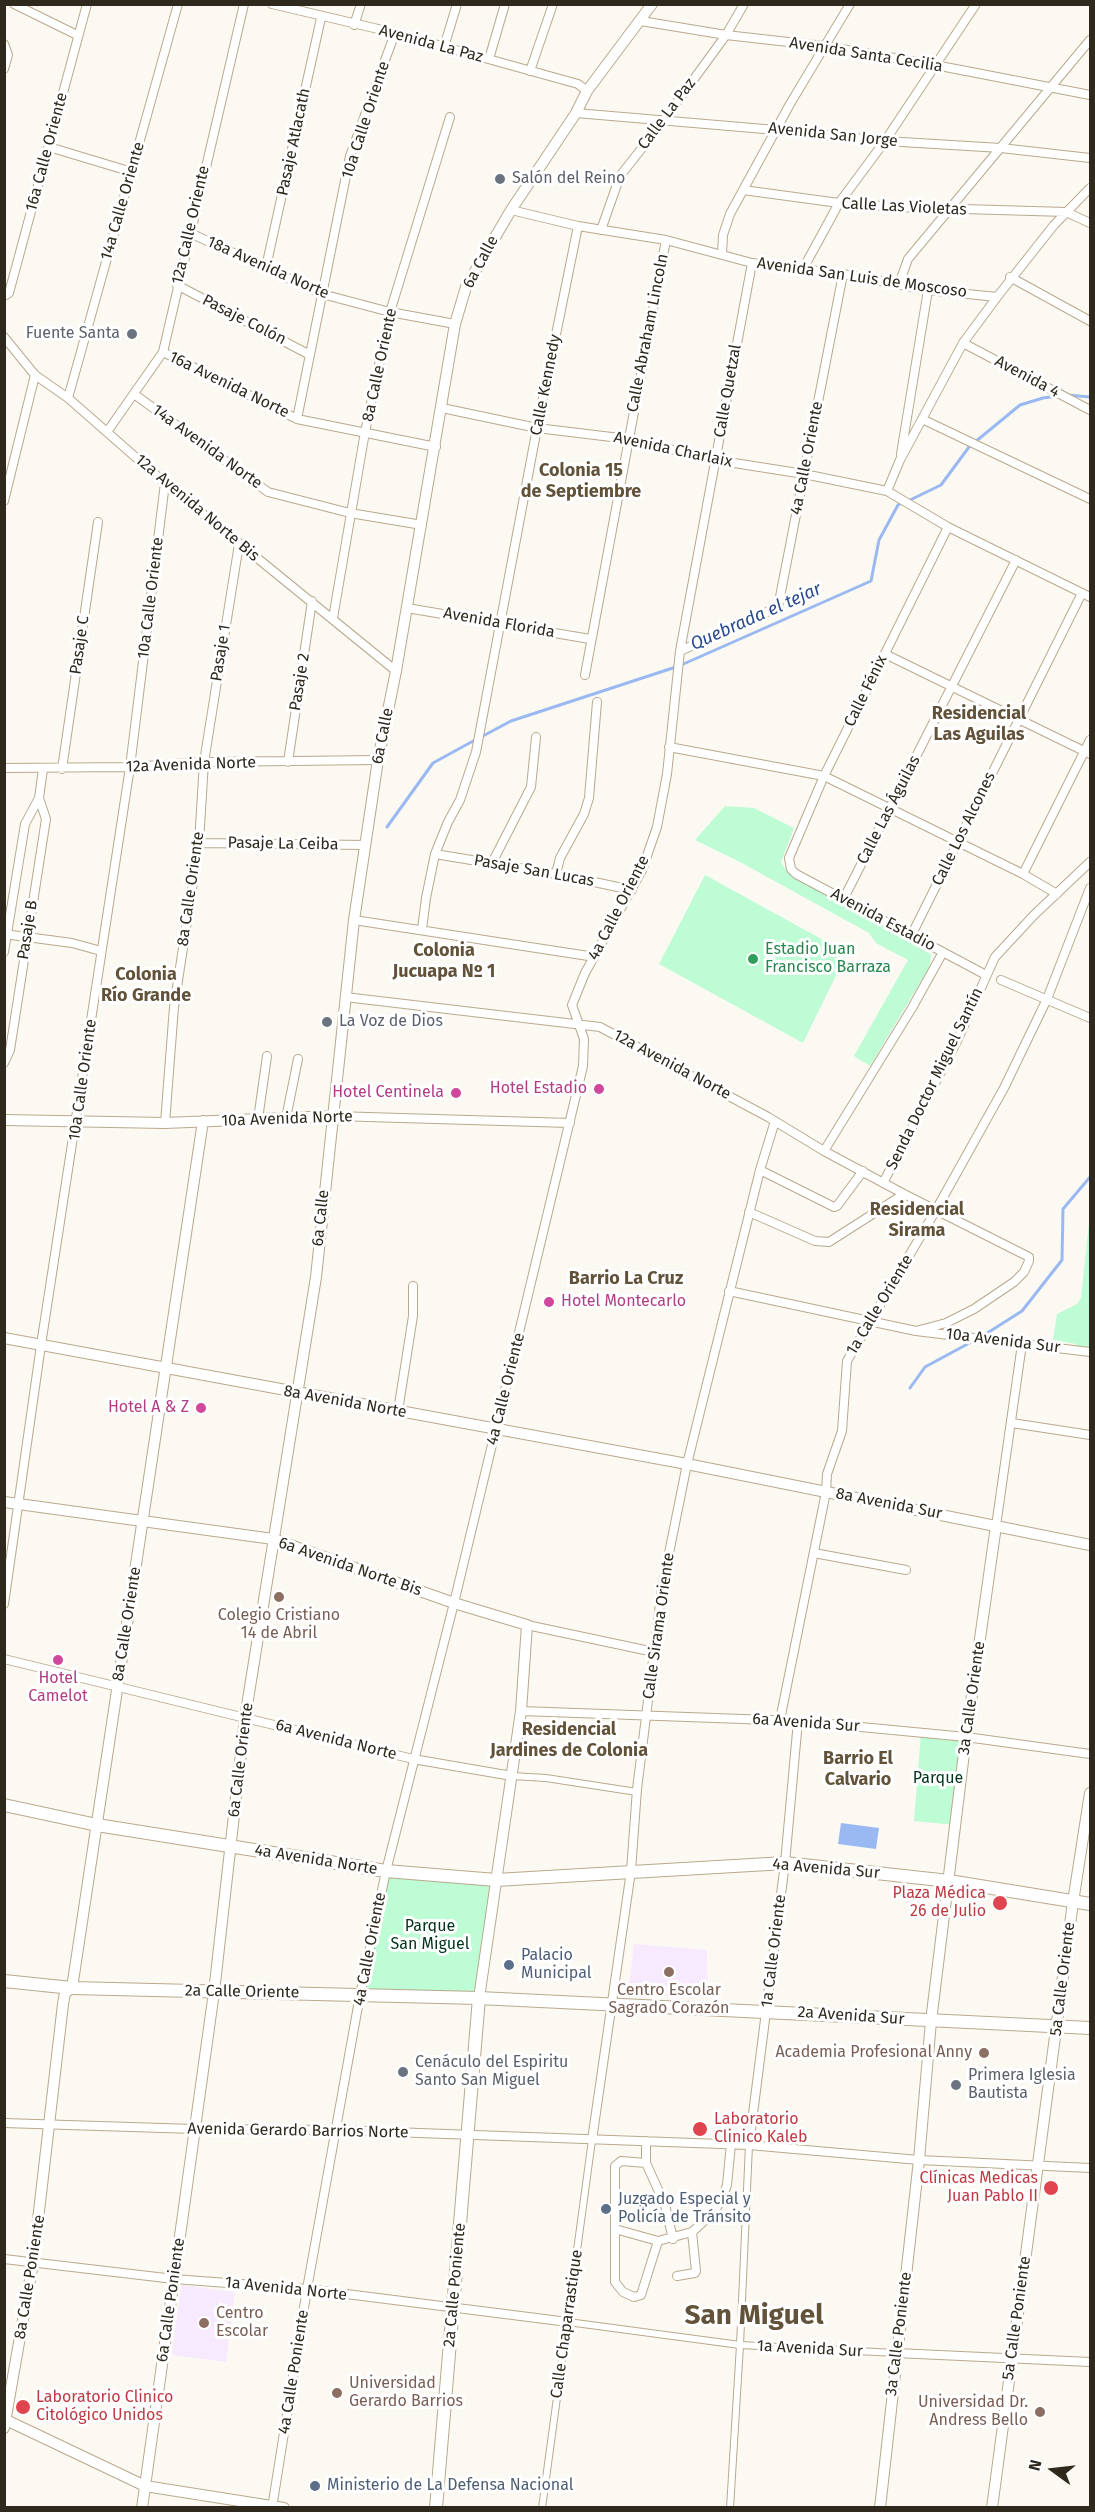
<!DOCTYPE html>
<meta charset="utf-8">
<style>
body{margin:0}
#map{position:relative;width:1095px;height:2512px;overflow:hidden;background:#fcf9f3;font-family:"Fira Sans",sans-serif}
canvas{display:block}
.frame{position:absolute;inset:0;border:6px solid #2e281d;pointer-events:none}
.north{position:absolute;left:1023px;top:2440px;width:60px;height:60px;-webkit-text-stroke:4px #fff;paint-order:stroke;rotate:285deg;font-size:16px;font-weight:700;line-height:24px;text-align:center;color:#2e281d}
.north::after{content:'';display:block;margin:auto;width:21px;height:27px;background:#2e281d;clip-path:polygon(50% 0,100% 100%,50% 72%,0 100%)}
</style>
<div id="map">
<canvas width="1095" height="2512"></canvas>
<div class="frame"></div>
<div class="north">N</div>
</div>
<script>
const c = document.querySelector('canvas').getContext('2d');
c.lineJoin = 'round';
function paint(path, color) { c.fillStyle = color; c.fill(path, 'evenodd'); }
const toPath = rows => new Path2D(rows.map(r => 'M' + r).join(''));
function trace(path, color, width, dash) { c.strokeStyle = color; c.lineWidth = width; c.lineCap = dash ? 'butt' : 'round'; c.setLineDash(dash || []); c.stroke(path); }
function drawText(font, color, halo, rows, align = 'center') {
  c.font = font + ' "Fira Sans",sans-serif'; c.lineWidth = 6; c.setLineDash([]); c.textBaseline = 'middle'; c.strokeStyle = halo; c.fillStyle = color; for (const [text, x, y, turn = 0] of rows) {
    c.save(); c.translate(x, y); c.rotate((+turn || 0) * Math.PI / 180); c.textAlign = isNaN(turn) ? turn : align; if (halo) c.strokeText(text, 0, 0); c.fillText(text, 0, 0); c.restore();
  }
}
const education = toPath([
 [634,1944,707,1950,708,1997,628,1995],
 [181,2285,235,2292,226,2362,172,2355]
]);
const green = toPath([
 [725,806,754,808,794,828,781,862,787,872,931,954,930,966,870,1066,854,1056,908,960,876,943,869,933,740,862,695,840],
 [705,875,847,953,803,1043,659,964],
 [1090,1214,1090,1352,1076,1350,1076,1344,1053,1340,1057,1314,1077,1304,1081,1298],
 [921,1733,962,1737,955,1825,914,1821],
 [386,1871,496,1880,479,1998,360,1995]
]);
const water = toPath([
 [841,1823,879,1828,876,1849,838,1844]
]);
const stream = toPath([
 [1067,395,1090,397],
 [908,501,941,485,969,447,1020,405,1043,398,1058,396],
 [481,737,511,721,679,666,871,581,879,540,898,505,902,503],
 [387,827,433,763,475,740],
 [981,1337,1022,1311,1062,1260,1063,1209,1090,1177],
 [910,1388,925,1367,975,1340]
]);
const pedestrian = toPath([
 [512,1776,546,1778,637,1792],
 [568,2322,740,2345,896,2353],
 [542,2508,592,2140],
 [730,2508,740,2345,749,2145]
]);
const minor = toPath([
 [14,4,77,35],
 [272,4,395,33,578,84,587,91],
 [641,21,726,35,824,46,935,65,1090,95],
 [354,25,361,4],
 [4,44,8,55,4,69],
 [444,47,457,4],
 [489,59,505,4],
 [530,71,553,4],
 [576,113,776,130,885,141,1001,148,1090,158],
 [49,147,132,172],
 [743,190,839,203,895,207,1066,212,1090,223],
 [511,210,578,226,666,240,752,263,843,274,928,290,997,297,963,343,900,460,887,491],
 [601,230,620,176,664,120,726,35,744,4],
 [188,232,322,294,390,312,455,324],
 [722,254,723,235,730,214,790,104,850,4],
 [266,267,321,18],
 [803,269,839,203,885,141,976,4],
 [1010,277,1090,321],
 [899,284,908,259,1090,40],
 [177,285,310,355],
 [4,296,9,293,87,4],
 [997,297,1054,225,1090,188],
 [4,337,35,375,68,398,165,483,396,671],
 [963,343,1090,410],
 [163,352,297,419,436,447],
 [134,394,268,492,350,513,422,525],
 [68,398,178,4],
 [442,408,537,428,628,439,715,460,804,474,887,491,948,527,1090,597],
 [297,419,350,156,395,33],
 [922,419,1090,499],
 [107,432,163,352,244,4],
 [901,454,928,290],
 [4,501,35,375],
 [948,527,824,776,789,858,791,869,796,874,986,975],
 [407,608,590,639],
 [333,618,365,432,390,312,450,117],
 [680,651,778,607,843,274],
 [885,654,1090,754],
 [585,675,666,240],
 [669,747,824,776,1023,874,1057,894],
 [288,762,312,601],
 [4,768,130,767,204,762,378,760],
 [62,769,98,522],
 [199,843,366,845],
 [435,854,556,874,632,890],
 [492,863,531,787,536,737],
 [556,874,560,858,584,814,589,798,597,702],
 [1023,874,1090,740],
 [843,900,1016,560],
 [354,920,595,957],
 [422,929,426,898,435,854,448,822,460,800,476,752,537,428,578,226],
 [4,934,72,943,101,951],
 [911,936,1082,593],
 [4,952,25,824,39,798,43,769],
 [1001,980,1090,1018],
 [345,997,600,1027,768,1117,824,1151,904,1194,1029,1257,1029,1261,1024,1272,1014,1282,974,1309,946,1323,916,1331],
 [4,1063,10,1050,46,819,39,798],
 [334,1116,570,1123],
 [286,1118,298,1059],
 [258,1119,267,1056],
 [165,1123,174,1007,199,843,204,762,239,544],
 [824,1151,912,1008,943,952],
 [760,1170,834,1207,837,1206,863,1171],
 [883,1183,957,1041,995,957,1034,915,1090,862],
 [749,1212,815,1241,829,1242,904,1194],
 [729,1291,916,1331,1090,1352],
 [398,1411,413,1316,413,1286],
 [1012,1423,1090,1435],
 [996,1526,1022,1344],
 [814,1553,906,1570],
 [4,1604,41,1345,130,767,165,483],
 [527,1625,654,1652],
 [4,1659,413,1759,512,1776],
 [521,1711,798,1721,966,1737,1090,1754],
 [780,1720,826,1492,827,1474,842,1431,847,1361,936,1210,1004,1088,1047,999,1090,888],
 [4,2123,194,2129,337,2130,749,2145,919,2160,1090,2168],
 [592,2140,631,1871,637,1789,662,1588,687,1464,760,1170,775,1121],
 [646,2141,646,2163,665,2205,673,2239],
 [749,2145,785,1863,798,1721],
 [646,2163,621,2161,615,2166,615,2282,623,2292,634,2297,641,2295,658,2241],
 [615,2229,658,2241,692,2232,714,2212,722,2199,727,2185,731,2144],
 [4,2259,174,2279,307,2289,568,2322],
 [677,2276,695,2273,696,2271,692,2232],
 [896,2353,1090,2362],
 [272,2508,307,2289,360,1995,386,1871,454,1603,583,1066,584,1039,572,1005,585,973,642,870,657,827,667,774,680,651,752,263]
]);
const tertiary = toPath([
 [4,1120,165,1123,334,1116],
 [4,1338,687,1464,1090,1545],
 [4,1502,273,1539,454,1603,527,1625,521,1711,479,1998],
 [4,2419,145,2486,284,2508],
 [4,2428,33,2263,63,2004,65,1993,72,1988,203,1121],
 [142,2508,214,1992,245,1718,316,1277,354,920,378,760,396,671,455,324,466,287,511,210,576,113,587,91,652,4],
 [880,2508,919,2160,931,2021,966,1737,996,1526],
 [992,2508,1073,1902,1090,1793]
]);
const secondary = toPath([
 [4,1805,97,1825,386,1871,496,1880,785,1863,949,1881,1090,1904],
 [4,1981,72,1988,479,1998,1090,2028],
 [436,2508,479,1998]
]);
const markers = [
 [500,179,6,"#6b7280"],
 [132,334,6,"#6b7280"],
 [753,959,6,"#2e9e5b"],
 [327,1022,6,"#6b7280"],
 [599,1089,6,"#d1479c"],
 [456,1093,6,"#d1479c"],
 [549,1302,6,"#d1479c"],
 [201,1408,6,"#d1479c"],
 [279,1597,6,"#8d6e63"],
 [58,1660,6,"#d1479c"],
 [1000,1903,8,"#e0444e"],
 [509,1965,6,"#5c6f8a"],
 [669,1972,6,"#8d6e63"],
 [984,2053,6,"#8d6e63"],
 [403,2072,6,"#6b7280"],
 [956,2085,6,"#6b7280"],
 [700,2129,8,"#e0444e"],
 [1051,2188,8,"#e0444e"],
 [606,2209,6,"#5c6f8a"],
 [204,2323,6,"#8d6e63"],
 [337,2393,6,"#8d6e63"],
 [23,2407,8,"#e0444e"],
 [1040,2412,6,"#8d6e63"],
 [315,2486,6,"#5c6f8a"]
];
const streetNames = [
 ["Avenida La Paz",431,44,15],
 ["Avenida Santa Cecilia",866,55,9],
 ["Calle La Paz",667,114,-53],
 ["10a Calle Oriente",366,120,-72],
 ["Avenida San Jorge",833,135,6],
 ["Pasaje Atlacath",294,142,-78],
 ["16a Calle Oriente",47,152,-75],
 ["14a Calle Oriente",123,201,-74],
 ["Calle Las Violetas",904,207,3],
 ["12a Calle Oriente",191,225,-77],
 ["6a Calle",481,262,-62],
 ["18a Avenida Norte",268,268,24],
 ["Avenida San Luis de Moscoso",862,278,8],
 ["Pasaje Colón",244,320,27],
 ["Calle Abraham Lincoln",648,333,-79],
 ["8a Calle Oriente",380,365,-78],
 ["Avenida 4",1027,377,28],
 ["16a Avenida Norte",229,385,26],
 ["Calle Kennedy",546,385,-79],
 ["Calle Quetzal",728,391,-80],
 ["14a Avenida Norte",207,447,36],
 ["Avenida Charlaix",673,450,12],
 ["4a Calle Oriente",807,458,-79],
 ["12a Avenida Norte Bis",197,508,40],
 ["10a Calle Oriente",151,598,-83],
 ["Avenida Florida",499,623,10],
 ["Pasaje C",80,645,-82],
 ["Pasaje 1",221,653,-81],
 ["Pasaje 2",300,682,-81],
 ["Calle Fénix",866,691,-64],
 ["6a Calle",383,736,-79],
 ["12a Avenida Norte",191,765,-2],
 ["Calle Las Águilas",889,810,-63],
 ["Calle Los Alcones",964,829,-64],
 ["Pasaje La Ceiba",283,844,1],
 ["Pasaje San Lucas",534,871,10],
 ["8a Calle Oriente",191,889,-82],
 ["4a Calle Oriente",619,908,-63],
 ["Avenida Estadio",883,920,28],
 ["Pasaje B",28,930,-81],
 ["12a Avenida Norte",672,1065,28],
 ["Senda Doctor Miguel Santín",935,1079,-64],
 ["10a Calle Oriente",83,1080,-82],
 ["10a Avenida Norte",287,1119,-2],
 ["6a Calle",321,1218,-84],
 ["1a Calle Oriente",880,1305,-59],
 ["10a Avenida Sur",1003,1341,7],
 ["4a Calle Oriente",506,1389,-76],
 ["8a Avenida Norte",345,1402,10],
 ["8a Avenida Sur",889,1504,11],
 ["6a Avenida Norte Bis",350,1567,19],
 ["8a Calle Oriente",127,1624,-81],
 ["Calle Sirama Oriente",659,1626,-82],
 ["3a Calle Oriente",972,1698,-82],
 ["6a Avenida Sur",806,1723,4],
 ["6a Avenida Norte",336,1740,14],
 ["6a Calle Oriente",241,1760,-83],
 ["4a Avenida Norte",316,1860,9],
 ["4a Avenida Sur",826,1869,5],
 ["4a Calle Oriente",370,1949,-79],
 ["1a Calle Oriente",774,1951,-83],
 ["5a Calle Oriente",1063,1979,-83],
 ["2a Calle Oriente",242,1992,1],
 ["2a Avenida Sur",851,2016,4],
 ["Avenida Gerardo Barrios Norte",298,2131,1],
 ["8a Calle Poniente",30,2277,-81],
 ["2a Calle Poniente",455,2285,-85],
 ["1a Avenida Norte",286,2289,6],
 ["6a Calle Poniente",171,2300,-82],
 ["5a Calle Poniente",1017,2318,-82],
 ["Calle Chaparrastique",567,2324,-82],
 ["3a Calle Poniente",899,2334,-83],
 ["1a Avenida Sur",810,2349,3],
 ["4a Calle Poniente",294,2372,-81]
];
const worshipNames = [
 ["Salón del Reino",512,179],
 ["Fuente Santa",120,334,"right"],
 ["La Voz de Dios",339,1022],
 ["Cenáculo del Espiritu",415,2063],
 ["Santo San Miguel",415,2081],
 ["Primera Iglesia",968,2076],
 ["Bautista",968,2094]
];
const leisureNames = [
 ["Estadio Juan",765,950],
 ["Francisco Barraza",765,968]
];
const hotelNames = [
 ["Hotel Estadio",587,1089],
 ["Hotel Centinela",444,1093],
 ["Hotel Montecarlo",561,1302,"left"],
 ["Hotel A & Z",189,1408],
 ["Hotel",58,1679,"center"],
 ["Camelot",58,1697,"center"]
];
const educationNames = [
 ["Colegio Cristiano",279,1616],
 ["14 de Abril",279,1634],
 ["Centro Escolar",669,1991],
 ["Sagrado Corazón",669,2009],
 ["Academia Profesional Anny",972,2053,"right"],
 ["Centro",216,2314,"left"],
 ["Escolar",216,2332,"left"],
 ["Universidad",349,2384,"left"],
 ["Gerardo Barrios",349,2402,"left"],
 ["Universidad Dr.",1028,2403,"right"],
 ["Andress Bello",1028,2421,"right"]
];
const parkNames = [
 ["Parque",938,1779],
 ["Parque",430,1927],
 ["San Miguel",430,1945]
];
const healthNames = [
 ["Plaza Médica",986,1894],
 ["26 de Julio",986,1912],
 ["Laboratorio",714,2120,"left"],
 ["Clinico Kaleb",714,2138,"left"],
 ["Clínicas Medicas",1038,2179],
 ["Juan Pablo II",1038,2197],
 ["Laboratorio Clinico",36,2398,"left"],
 ["Citológico Unidos",36,2416,"left"]
];
const serviceNames = [
 ["Palacio",521,1956],
 ["Municipal",521,1974],
 ["Juzgado Especial y",618,2200],
 ["Policía de Tránsito",618,2218],
 ["Ministerio de La Defensa Nacional",327,2486]
];
const neighbourhoodNames = [
 ["Colonia 15",581,471],
 ["de Septiembre",581,492],
 ["Residencial",979,714],
 ["Las Aguilas",979,735],
 ["Colonia",444,951],
 ["Jucuapa Nº 1",444,972],
 ["Colonia",146,975],
 ["Río Grande",146,996],
 ["Residencial",917,1210],
 ["Sirama",917,1231],
 ["Barrio La Cruz",626,1279],
 ["Residencial",569,1730],
 ["Jardines de Colonia",569,1751],
 ["Barrio El",858,1759],
 ["Calvario",858,1780]
];
const waterNames = [
 ["Quebrada el tejar",756,617,-24]
];
const townNames = [
 ["San Miguel",754,2316]
];
paint(education, '#f7eafe');
paint(green, '#bdfcd4');
paint(water, '#9ab8f1');
trace(stream, '#9ab8f1', 3);
trace(pedestrian, '#b9a98d', 8);
trace(minor, '#b9a98d', 10);
trace(tertiary, '#b9a98d', 12);
trace(secondary, '#b9a98d', 14);
trace(pedestrian, '#fff', 6);
trace(minor, '#fff', 8);
trace(tertiary, '#fff', 10);
trace(secondary, '#fff', 12);
for (const [x, y, r, color] of markers) { const dot = new Path2D(); dot.arc(x, y, r, 0, 2 * Math.PI); c.fillStyle = color; c.fill(dot); trace(dot, '#fff', 2); }
drawText('16px', '#2e281d', '#fff', streetNames);
drawText('16px', '#5b616d', '#fff', worshipNames, 'left');
drawText('16px', '#27864d', '#fff', leisureNames, 'left');
drawText('16px', '#b23c85', '#fff', hotelNames, 'right');
drawText('16px', '#785e54', '#fff', educationNames);
drawText('16px', '#00341b', '#fff', parkNames);
drawText('16px', '#be3a42', '#fff', healthNames, 'right');
drawText('16px', '#4e5e75', '#fff', serviceNames, 'left');
drawText('bold 18px', '#615239', '#fff', neighbourhoodNames);
drawText('italic 18px', '#294a8e', '#fff', waterNames);
drawText('bold 28px', '#615239', '#fff', townNames);
</script>
